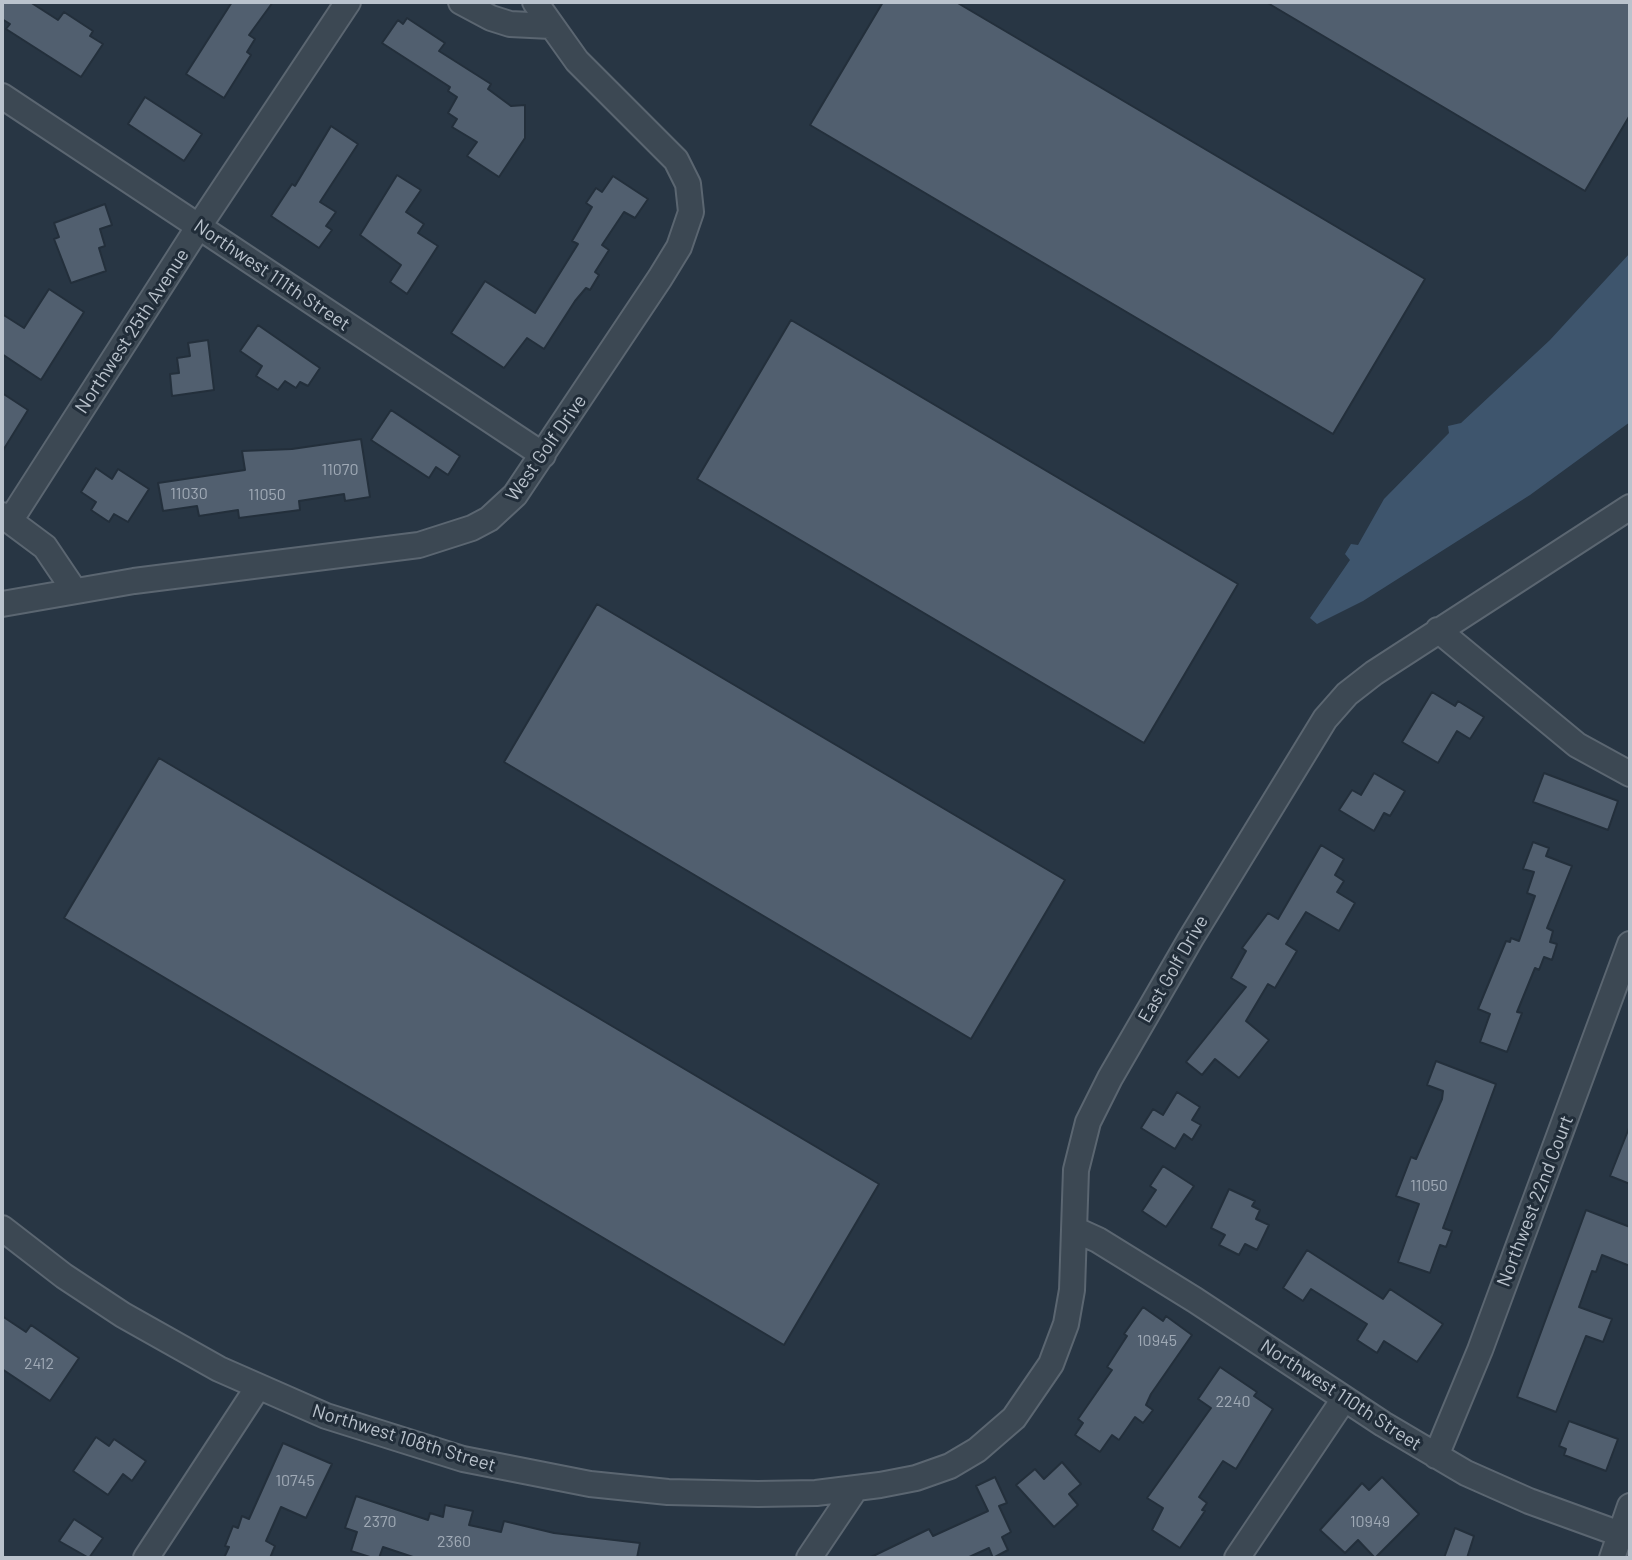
<!DOCTYPE html>
<style>
body{margin:0}
#map{position:relative;width:1632px;height:1560px;overflow:hidden;background:#283644;font-family:Barlow,sans-serif}
canvas{display:block}
.frame{position:absolute;inset:0;border:4px solid #bac3cd;pointer-events:none}
</style>
<div id="map">
<canvas width="1632" height="1560"></canvas>
<div class="frame"></div>
</div>
<script>
const c = document.querySelector('canvas').getContext('2d');
c.lineJoin = 'round';
function paint(path, color) { c.fillStyle = color; c.fill(path, 'evenodd'); }
const toPath = rows => new Path2D(rows.map(r => 'M' + r).join(''));
function trace(path, color, width, dash) { c.strokeStyle = color; c.lineWidth = width; c.lineCap = dash ? 'butt' : 'round'; c.setLineDash(dash || []); c.stroke(path); }
function drawText(font, color, halo, rows, align = 'center') {
  c.font = font + ' Barlow,sans-serif'; c.lineWidth = 6; c.setLineDash([]); c.textBaseline = 'middle'; c.strokeStyle = halo; c.fillStyle = color; for (const [text, x, y, turn = 0] of rows) {
    c.save(); c.translate(x, y); c.rotate((+turn || 0) * Math.PI / 180); c.textAlign = isNaN(turn) ? turn : align; if (halo) c.strokeText(text, 0, 0); c.fillText(text, 0, 0); c.restore();
  }
}
const water = toPath([
 [1630,253,1630,422,1530,495,1363,601,1317,624,1310,618,1350,560,1345,554,1351,544,1358,545,1384,499,1449,433,1448,426,1461,423,1550,340]
]);
const building = toPath([
 [2,2,30,2,58,20,64,12,93,31,90,36,103,44,81,77,6,29,10,24,2,19,2,2],
 [232,2,273,2,249,35,255,39,247,52,251,55,224,98,186,74,232,2],
 [883,2,956,2,1425,279,1333,434,810,125,883,2],
 [1266,2,1630,2,1630,115,1585,191,1266,2],
 [407,18,445,43,439,51,491,84,488,89,511,106,525,105,525,138,499,177,467,156,477,142,452,127,457,119,448,113,457,97,448,91,450,87,382,43,398,20,403,24,407,18],
 [145,97,202,134,184,161,128,124,145,97],
 [331,126,358,144,320,202,336,212,326,226,332,230,319,248,271,216,292,184,295,186,331,126],
 [397,175,421,190,406,212,424,224,418,233,438,246,407,294,390,282,401,265,360,235,397,175],
 [613,176,648,199,635,218,624,212,602,245,609,250,595,272,599,275,590,290,586,288,575,301,544,349,527,338,504,368,451,333,485,281,535,313,578,244,572,241,592,207,586,203,596,188,602,192,613,176],
 [105,204,112,225,100,229,105,246,99,248,106,271,71,283,54,239,59,237,54,223,105,204],
 [49,289,84,312,41,380,2,354,2,314,24,328,49,289],
 [791,320,1238,584,1144,743,697,479,791,320],
 [258,325,320,368,308,386,300,382,296,388,285,381,278,390,256,376,262,366,240,351,258,325],
 [208,340,214,390,172,396,170,374,179,373,177,358,190,356,188,343,208,340],
 [2,393,28,410,2,452,2,393],
 [391,410,460,456,448,475,436,467,429,478,371,440,391,410],
 [361,439,370,497,345,501,344,494,299,501,300,510,239,518,238,510,199,516,197,506,163,511,158,483,245,470,242,451,292,449,361,439],
 [96,468,112,479,118,469,149,489,128,522,114,514,109,522,91,510,96,502,81,492,96,468],
 [597,604,1065,880,971,1039,504,762,597,604],
 [1432,692,1455,706,1458,701,1484,717,1470,739,1457,731,1438,763,1402,742,1432,692],
 [159,758,879,1184,784,1345,64,918,159,758],
 [1374,773,1405,791,1390,816,1384,813,1374,831,1339,810,1352,790,1361,795,1374,773],
 [1544,773,1618,801,1608,830,1533,802,1544,773],
 [1533,842,1549,848,1546,856,1572,866,1547,928,1553,931,1550,942,1557,944,1552,960,1544,957,1539,970,1535,968,1517,1012,1522,1013,1507,1052,1480,1042,1490,1014,1478,1009,1506,941,1510,942,1511,938,1519,941,1535,896,1527,893,1534,872,1523,869,1533,842],
 [1321,845,1344,859,1335,875,1344,881,1337,892,1355,903,1339,931,1306,912,1286,944,1297,951,1275,988,1268,984,1246,1021,1269,1040,1239,1078,1215,1059,1202,1075,1186,1062,1246,987,1231,978,1246,951,1242,948,1268,913,1278,919,1321,845],
 [1436,1061,1496,1084,1443,1228,1452,1231,1446,1247,1440,1245,1430,1273,1398,1262,1419,1204,1396,1196,1411,1157,1416,1159,1442,1099,1443,1091,1427,1085,1436,1061],
 [1177,1092,1200,1107,1192,1120,1201,1125,1192,1140,1184,1134,1175,1149,1141,1128,1153,1109,1163,1115,1177,1092],
 [1629,1128,1630,1129,1630,1184,1610,1176,1629,1128],
 [1163,1166,1194,1186,1166,1227,1142,1211,1156,1190,1150,1186,1163,1166],
 [1229,1189,1255,1201,1252,1206,1260,1210,1256,1219,1269,1225,1257,1250,1245,1244,1239,1255,1219,1245,1225,1235,1211,1228,1229,1189],
 [1586,1210,1630,1227,1630,1266,1602,1255,1596,1272,1592,1271,1579,1307,1612,1319,1603,1342,1586,1336,1556,1412,1517,1397,1586,1210],
 [1307,1250,1383,1299,1390,1289,1443,1324,1417,1362,1384,1341,1377,1353,1357,1340,1367,1324,1311,1289,1303,1301,1283,1288,1307,1250],
 [1143,1307,1163,1321,1166,1316,1192,1335,1151,1394,1146,1405,1153,1410,1143,1423,1135,1417,1119,1440,1112,1435,1100,1452,1075,1435,1083,1423,1078,1419,1112,1370,1107,1367,1127,1336,1124,1334,1143,1307],
 [2,1316,26,1332,31,1325,79,1358,50,1401,2,1369,2,1316],
 [1220,1367,1257,1392,1254,1396,1273,1409,1236,1469,1223,1461,1199,1497,1207,1503,1202,1510,1205,1511,1180,1548,1152,1530,1163,1508,1147,1498,1211,1408,1198,1399,1220,1367],
 [1569,1421,1618,1439,1606,1471,1564,1455,1566,1449,1559,1446,1569,1421],
 [96,1437,109,1446,114,1439,146,1461,132,1481,123,1474,108,1495,73,1471,96,1437],
 [283,1443,332,1464,306,1518,281,1507,266,1541,275,1546,270,1558,224,1558,229,1547,225,1546,233,1526,238,1528,242,1516,249,1519,283,1443],
 [1062,1462,1081,1484,1069,1494,1078,1505,1054,1527,1016,1485,1035,1469,1044,1479,1062,1462],
 [995,1477,1007,1503,999,1506,1011,1532,1002,1537,1008,1550,993,1558,989,1548,967,1558,869,1558,929,1529,933,1536,988,1511,976,1486,995,1477],
 [1382,1477,1419,1514,1375,1558,1358,1540,1345,1553,1320,1530,1362,1483,1369,1490,1382,1477],
 [356,1496,428,1520,430,1513,443,1517,445,1505,473,1511,469,1525,501,1532,504,1521,554,1533,640,1543,637,1558,416,1558,383,1547,379,1558,373,1558,351,1551,357,1532,345,1528,356,1496],
 [74,1519,103,1538,89,1558,59,1541,74,1519],
 [1455,1528,1474,1536,1467,1558,1444,1558,1455,1528]
]);
const minor = toPath([
 [461,2,491,18,510,24,551,26],
 [2,96,543,455],
 [2,515,45,547,74,590],
 [10,521,199,226,348,2],
 [2,604,134,581,419,545,472,528,489,519,515,495,660,278,679,247,691,212,688,184,676,160,577,61,535,2],
 [1438,630,1577,745,1630,774],
 [2,1228,64,1276,123,1315,219,1369,326,1416,463,1459,590,1484,668,1492,758,1494,816,1493,880,1485,916,1478,950,1466,977,1450,1014,1418,1051,1364,1066,1324,1072,1290,1076,1170,1088,1122,1110,1078,1191,938,1325,719,1347,694,1374,673,1630,507],
 [1076,1230,1098,1240,1195,1300,1383,1424,1466,1473,1529,1501,1620,1534],
 [1436,1456,1480,1350,1630,944],
 [146,1558,258,1387],
 [809,1558,856,1488],
 [1237,1558,1344,1399],
 [1612,1558,1630,1506]
]);
const numberNames = [
 ["11070",340,470],
 ["11030",189,494],
 ["11050",267,495],
 ["11050",1429,1186],
 ["10945",1157,1341],
 ["2412",39,1364],
 ["2240",1233,1402],
 ["10745",295,1481],
 ["2370",380,1522],
 ["10949",1370,1522],
 ["2360",454,1542]
];
const streetNames = [
 ["Northwest 111th Street",272,275,34],
 ["Northwest 25th Avenue",132,331,-57],
 ["West Golf Drive",546,448,-55],
 ["East Golf Drive",1173,969,-60],
 ["Northwest 22nd Court",1535,1201,-69],
 ["Northwest 110th Street",1341,1395,33],
 ["Northwest 108th Street",404,1438,17]
];
paint(water, '#3e556d');
paint(building, '#515f6f');
trace(building, '#232f3b', 2);
trace(minor, '#5b6671', 28);
trace(minor, '#3c4853', 24);
drawText('16px', '#a0aab6', null, numberNames);
drawText('19px', '#bac3cd', '#212d39', streetNames);
</script>
